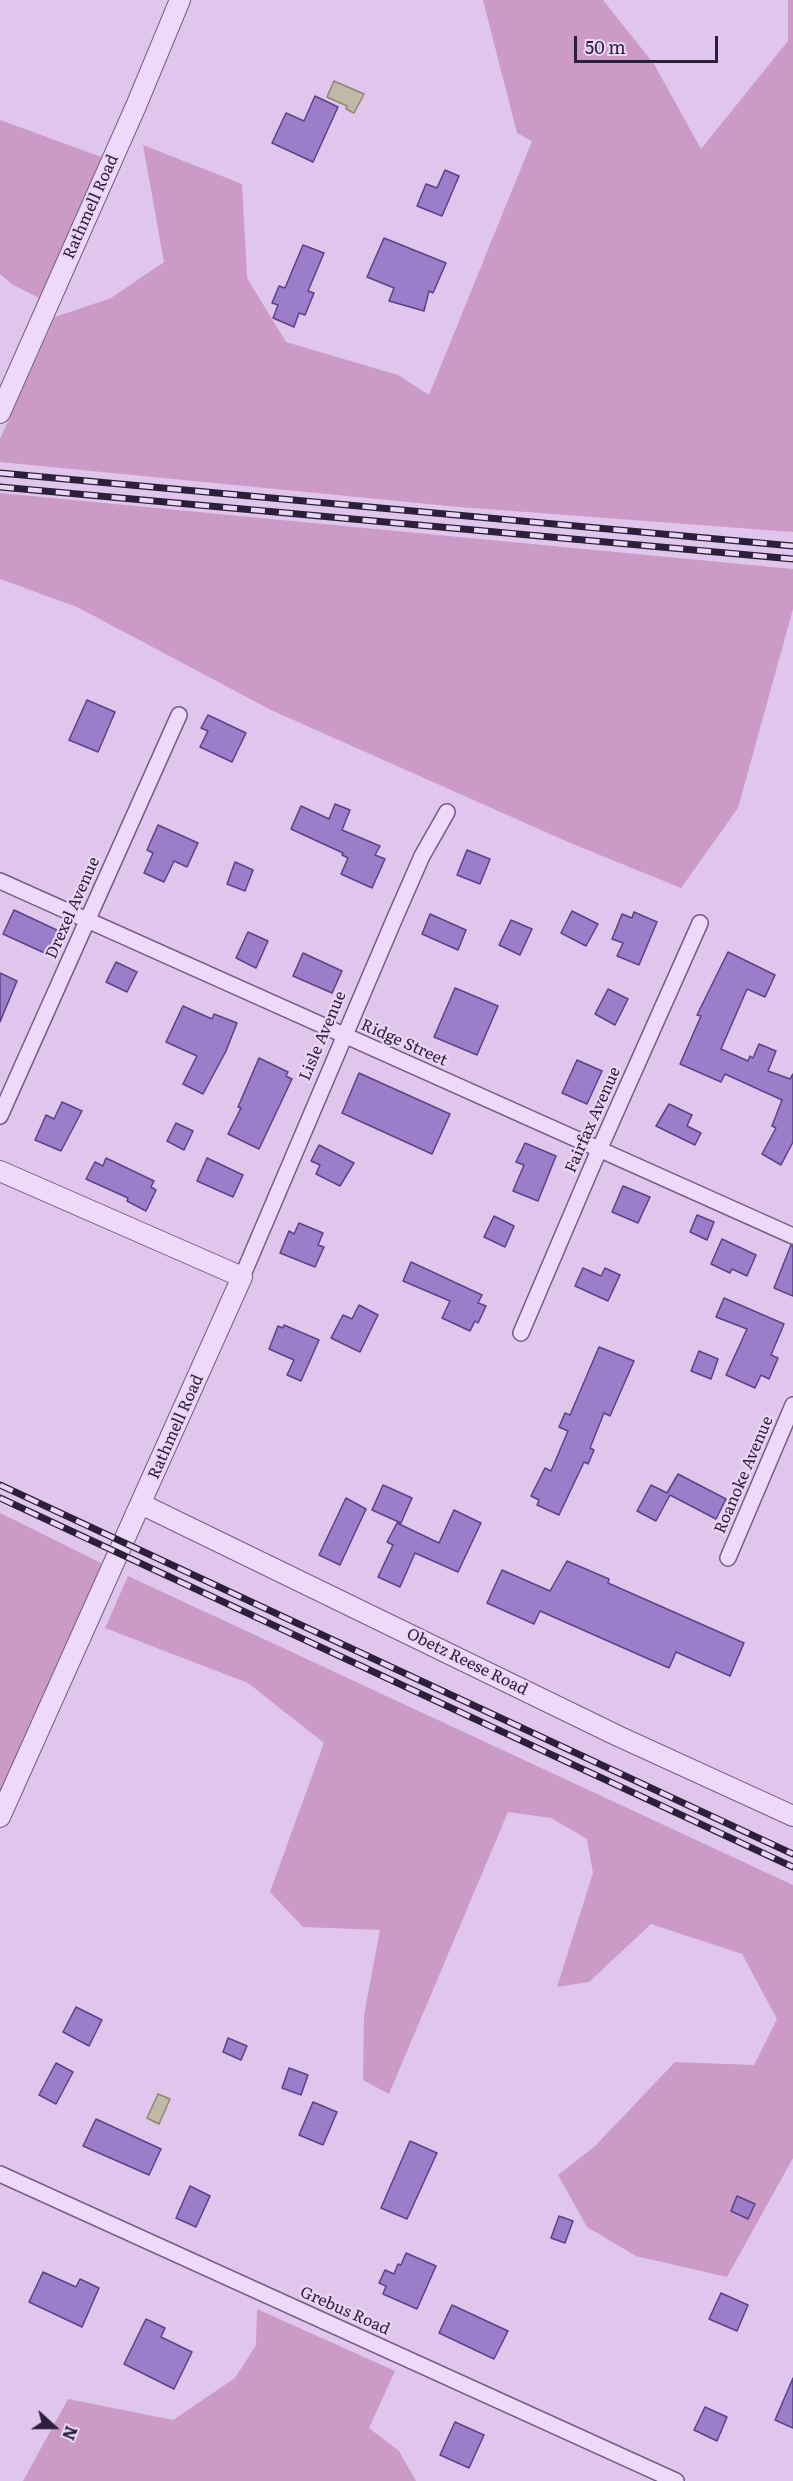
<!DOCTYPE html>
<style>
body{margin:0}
#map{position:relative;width:793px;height:2481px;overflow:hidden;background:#e0c6ed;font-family:Literata,serif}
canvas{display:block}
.north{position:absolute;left:24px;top:2397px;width:60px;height:60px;-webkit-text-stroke:4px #ebd5f5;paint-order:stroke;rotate:111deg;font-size:16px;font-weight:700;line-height:24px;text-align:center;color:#2b1f39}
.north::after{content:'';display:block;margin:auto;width:21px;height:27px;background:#2b1f39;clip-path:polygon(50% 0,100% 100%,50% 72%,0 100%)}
.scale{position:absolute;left:574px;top:36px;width:144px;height:27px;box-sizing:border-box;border:3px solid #2b1f39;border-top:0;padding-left:8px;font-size:18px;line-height:21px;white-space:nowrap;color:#2b1f39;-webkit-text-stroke:4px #ebd5f5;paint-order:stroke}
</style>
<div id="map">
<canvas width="793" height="2481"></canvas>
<div class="north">N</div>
<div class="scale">50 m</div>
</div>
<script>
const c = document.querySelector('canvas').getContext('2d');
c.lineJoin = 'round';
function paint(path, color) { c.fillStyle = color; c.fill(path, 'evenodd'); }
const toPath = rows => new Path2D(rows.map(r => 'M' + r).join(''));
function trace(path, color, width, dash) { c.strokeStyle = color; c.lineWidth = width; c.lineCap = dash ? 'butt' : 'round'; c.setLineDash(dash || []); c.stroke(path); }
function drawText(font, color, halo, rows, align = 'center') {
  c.font = font + ' Literata,serif'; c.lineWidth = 4.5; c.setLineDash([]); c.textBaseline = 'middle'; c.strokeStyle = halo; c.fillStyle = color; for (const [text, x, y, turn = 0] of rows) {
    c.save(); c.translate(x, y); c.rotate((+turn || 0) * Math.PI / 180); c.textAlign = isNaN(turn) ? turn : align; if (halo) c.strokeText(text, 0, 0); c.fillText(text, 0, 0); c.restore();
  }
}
const green = toPath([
 [483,0,603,0,654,64,701,149,788,41,788,0,793,0,793,532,459,507,0,462,0,439,55,317,111,298,164,262,143,145,242,184,247,278,286,342,398,375,429,395,532,141,517,133],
 [0,120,104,158,41,299,13,285,0,274],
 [0,493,793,569,793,609,738,808,681,888,568,842,271,710,77,607,0,579],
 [0,1513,105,1565,0,1793],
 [128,1576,793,1885,793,2158,727,2277,636,2256,587,2227,558,2175,595,2146,675,2062,754,2065,777,2019,742,1954,651,1924,589,1982,557,1987,593,1873,587,1839,551,1818,508,1812,389,2094,363,2080,364,2015,380,1930,303,1927,270,1892,324,1743,248,1683,105,1628],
 [257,2309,395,2371,369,2428,399,2451,416,2481,23,2481,68,2399,173,2420,235,2378,256,2345]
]);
const water = toPath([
 [334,81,364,94,354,113,346,109,347,106,327,97,334,81],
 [158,2094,170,2099,159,2124,147,2118,158,2094]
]);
const building = toPath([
 [315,96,338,107,313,162,272,143,286,113,304,121,315,96],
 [445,170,459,176,442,216,417,206,426,184,437,188,445,170],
 [384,238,446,263,433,293,429,291,424,311,389,301,394,288,367,277,384,238],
 [303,245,324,253,308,291,314,293,305,315,299,313,294,327,273,318,278,305,272,303,279,286,285,288,303,245],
 [87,700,115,712,98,752,69,740,87,700],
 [208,715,246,733,232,762,200,747,208,731,201,728,208,715],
 [335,804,350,810,342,830,380,846,375,855,385,859,372,888,341,874,348,858,342,855,343,853,291,829,301,806,329,819,335,804],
 [158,825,198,843,187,867,174,861,164,882,144,873,153,853,147,850,158,825],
 [467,850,490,859,480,884,457,875,467,850],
 [235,862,253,870,245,891,227,884,235,862],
 [14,910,61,932,49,955,3,934,14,910],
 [572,911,598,924,586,946,561,933,572,911],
 [634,912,657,922,639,965,617,956,623,943,612,939,622,914,632,918,634,912],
 [430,914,466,930,458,950,422,934,430,914],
 [511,920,532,929,520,955,499,945,511,920],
 [248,932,268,941,256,968,236,958,248,932],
 [728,952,775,975,765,997,747,989,721,1049,748,1061,750,1056,753,1058,759,1044,776,1051,768,1071,790,1079,793,1074,793,1142,781,1165,762,1154,776,1128,772,1126,782,1100,725,1074,721,1082,680,1064,701,1016,697,1015,728,952],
 [303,953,342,971,332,993,293,976,303,953],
 [116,962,137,972,127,992,106,982,116,962],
 [0,973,17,981,0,1022,0,973],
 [455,988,498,1006,477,1055,434,1037,455,988],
 [608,989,628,999,615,1025,595,1014,608,989],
 [183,1006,212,1019,214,1014,237,1023,226,1051,203,1094,183,1084,197,1056,166,1042,183,1006],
 [259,1058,288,1072,286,1076,292,1079,259,1149,228,1134,241,1108,238,1107,259,1058],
 [577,1060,602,1071,587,1104,562,1093,577,1060],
 [359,1073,450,1114,432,1154,342,1113,359,1073],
 [62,1102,82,1111,61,1151,35,1140,46,1115,54,1119,62,1102],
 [669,1104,692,1115,687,1126,701,1133,695,1145,656,1126,669,1104],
 [176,1123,193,1131,184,1150,167,1141,176,1123],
 [525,1143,556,1156,538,1201,513,1191,524,1165,516,1162,525,1143],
 [319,1145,354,1163,340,1186,316,1174,320,1165,311,1161,319,1145],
 [106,1158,154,1181,151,1187,156,1190,146,1211,127,1201,128,1198,86,1179,95,1162,103,1166,106,1158],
 [207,1158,243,1175,233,1197,197,1181,207,1158],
 [623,1186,650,1197,638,1223,612,1212,623,1186],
 [697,1215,714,1222,707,1240,690,1232,697,1215],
 [494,1216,514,1226,505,1247,484,1237,494,1216],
 [299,1223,323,1233,318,1245,324,1247,315,1267,280,1253,289,1231,294,1234,299,1223],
 [722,1239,756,1255,747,1276,732,1269,730,1273,711,1264,722,1239],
 [791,1245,793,1246,793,1296,774,1288,791,1245],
 [411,1262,482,1295,478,1303,486,1306,478,1323,475,1321,470,1331,442,1318,450,1301,403,1281,411,1262],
 [583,1268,601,1276,605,1268,620,1275,608,1301,575,1286,583,1268],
 [724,1298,784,1324,771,1355,778,1358,769,1379,761,1375,755,1388,726,1375,747,1329,716,1317,724,1298],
 [359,1305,378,1315,360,1352,331,1338,343,1315,352,1319,359,1305],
 [284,1325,319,1340,301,1381,287,1375,294,1360,269,1349,278,1326,283,1328,284,1325],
 [599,1347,634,1361,610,1416,604,1413,590,1448,594,1450,588,1464,584,1462,559,1515,537,1505,539,1500,531,1496,545,1468,551,1471,568,1431,559,1427,565,1413,570,1415,599,1347],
 [699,1351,718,1359,711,1379,691,1371,699,1351],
 [678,1474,726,1499,716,1519,670,1495,656,1521,637,1511,651,1485,667,1493,678,1474],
 [383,1485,412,1498,401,1523,372,1510,383,1485],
 [346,1498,366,1509,340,1565,319,1555,346,1498],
 [454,1510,481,1523,458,1572,415,1553,400,1587,378,1577,393,1545,387,1542,397,1523,439,1543,454,1510],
 [567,1561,609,1579,608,1583,744,1643,730,1676,676,1652,669,1668,540,1611,534,1624,487,1603,502,1570,550,1591,567,1561],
 [76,2007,102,2020,89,2046,63,2032,76,2007],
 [228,2038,247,2046,241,2060,223,2052,228,2038],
 [56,2063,73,2072,56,2104,39,2095,56,2063],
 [289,2068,308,2075,301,2095,282,2088,289,2068],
 [313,2102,337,2112,323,2145,299,2135,313,2102],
 [96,2119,161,2149,149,2175,83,2146,96,2119],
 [410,2141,437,2153,407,2219,381,2208,410,2141],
 [190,2186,210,2196,196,2227,176,2218,190,2186],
 [737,2196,755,2204,748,2219,731,2211,737,2196],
 [559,2216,573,2221,565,2243,551,2238,559,2216],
 [406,2253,436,2266,417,2309,383,2294,386,2286,379,2283,385,2270,394,2274,398,2264,401,2265,406,2253],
 [43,2272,76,2287,80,2279,99,2288,82,2327,29,2302,43,2272],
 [721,2293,748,2305,737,2331,709,2319,721,2293],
 [452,2305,508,2331,494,2359,439,2333,452,2305],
 [146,2319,165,2328,161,2337,192,2352,174,2389,124,2364,146,2319],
 [793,2378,793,2428,775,2420,793,2378],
 [705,2407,727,2417,717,2441,694,2430,705,2407],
 [455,2422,484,2435,469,2468,440,2455,455,2422]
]);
const minor = toPath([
 [0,881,793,1236],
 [0,1116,179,715],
 [242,1277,394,920,422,856,447,812],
 [521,1333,599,1150,700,923],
 [728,1558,793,1405],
 [0,2174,676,2481]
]);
const tertiary = toPath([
 [0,413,136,106,180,0],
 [0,1171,242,1277,0,1817],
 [141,1504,618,1736,793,1816]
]);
const rail = toPath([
 [0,473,793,546],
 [0,487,793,559],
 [0,1485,793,1854],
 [0,1498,793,1867]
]);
const streetNames = [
 ["Rathmell Road",91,207,-66],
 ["Drexel Avenue",73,908,-66],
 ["Lisle Avenue",323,1036,-67],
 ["Ridge Street",404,1043,24],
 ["Fairfax Avenue",593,1120,-66],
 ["Rathmell Road",176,1427,-66],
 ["Roanoke Avenue",744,1475,-67],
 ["Obetz Reese Road",467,1662,26],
 ["Grebus Road",345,2311,24]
];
paint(green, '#cb9ac7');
paint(water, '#c1b9a7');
trace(water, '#8f866e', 1.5);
paint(building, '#9b7dca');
trace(building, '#5b4287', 1.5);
trace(minor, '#725c88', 18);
trace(tertiary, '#725c88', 22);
trace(minor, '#eed9f8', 15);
trace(tertiary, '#eed9f8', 20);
trace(rail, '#2b1f39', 7);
trace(rail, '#ebd5f5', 4.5, [14]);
drawText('16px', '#2b1f39', '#ebd5f5', streetNames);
</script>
